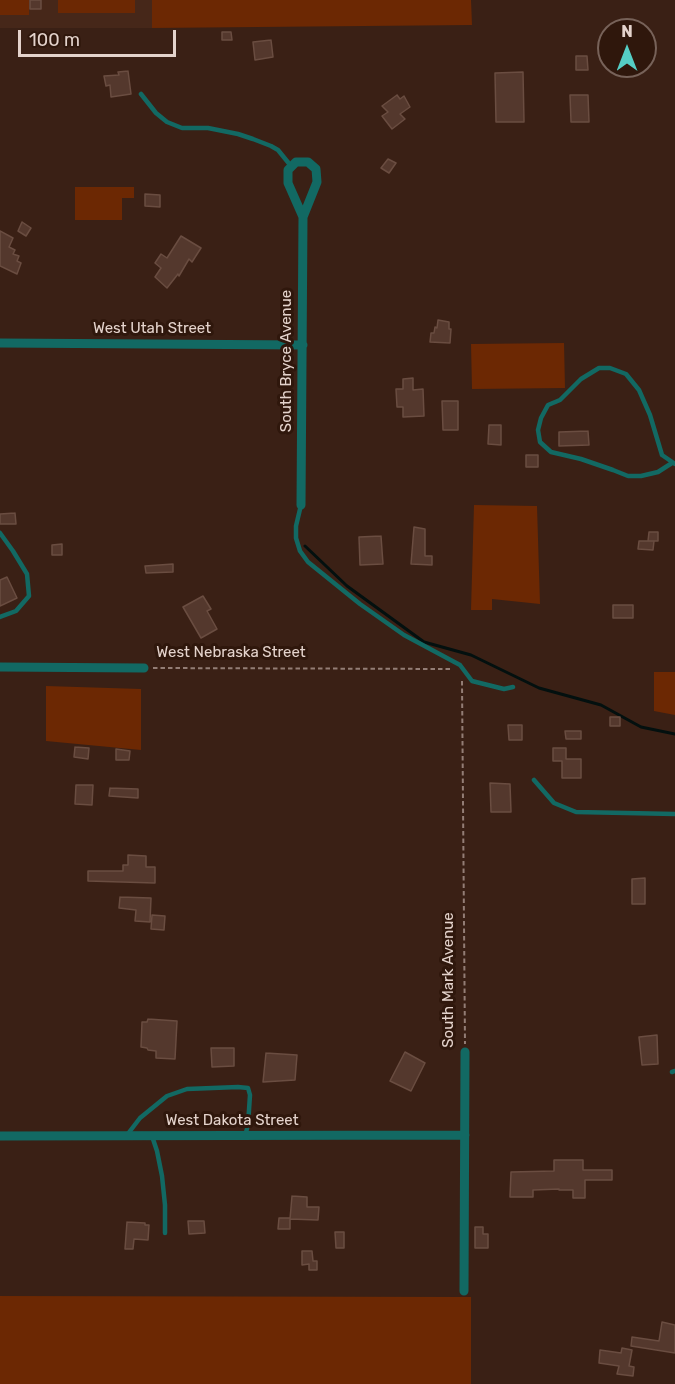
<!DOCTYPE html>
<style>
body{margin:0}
#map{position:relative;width:675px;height:1384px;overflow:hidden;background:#3a2015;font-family:Rubik,sans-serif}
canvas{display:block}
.north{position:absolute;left:597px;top:18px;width:60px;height:60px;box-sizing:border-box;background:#2f170c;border:2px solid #776259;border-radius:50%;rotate:0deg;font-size:16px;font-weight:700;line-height:24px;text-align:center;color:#e4d3cc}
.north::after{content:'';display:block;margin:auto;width:21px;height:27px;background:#55cec5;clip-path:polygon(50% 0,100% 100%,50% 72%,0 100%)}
.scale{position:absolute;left:18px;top:30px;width:158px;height:27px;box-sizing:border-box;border:3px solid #e4d3cc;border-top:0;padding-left:8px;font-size:18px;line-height:21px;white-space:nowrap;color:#e4d3cc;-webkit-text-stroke:4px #2f170c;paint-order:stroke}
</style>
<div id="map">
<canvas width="675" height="1384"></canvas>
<div class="north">N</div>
<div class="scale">100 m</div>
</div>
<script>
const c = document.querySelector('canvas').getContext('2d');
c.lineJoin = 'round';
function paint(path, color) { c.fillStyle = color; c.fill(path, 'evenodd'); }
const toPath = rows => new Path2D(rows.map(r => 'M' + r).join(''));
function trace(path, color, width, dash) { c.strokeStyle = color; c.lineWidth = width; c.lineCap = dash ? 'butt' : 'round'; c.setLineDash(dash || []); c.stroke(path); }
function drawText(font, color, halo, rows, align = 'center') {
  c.font = font + ' Rubik,sans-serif'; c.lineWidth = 6; c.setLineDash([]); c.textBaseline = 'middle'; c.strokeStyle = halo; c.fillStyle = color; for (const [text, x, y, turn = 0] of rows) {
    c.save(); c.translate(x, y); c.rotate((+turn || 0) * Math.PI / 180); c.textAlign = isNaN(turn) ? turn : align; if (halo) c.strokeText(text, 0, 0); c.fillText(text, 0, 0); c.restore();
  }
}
const built = toPath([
 [0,0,152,0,152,28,0,28]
]);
const green = toPath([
 [0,0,29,0,29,15,0,15],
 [58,0,135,0,135,13,58,13],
 [152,0,471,0,472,25,152,28],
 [75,187,134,187,134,198,122,198,122,220,75,220],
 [564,343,565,388,472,389,471,344],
 [474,505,537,506,540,604,492,599,492,610,471,610],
 [654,672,675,672,675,715,654,711],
 [46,686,141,689,141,750,46,741],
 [0,1296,471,1297,471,1384,0,1384]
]);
const stream = toPath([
 [305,546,347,586,424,642,471,655,539,688,601,705,641,727,675,734]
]);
const building = toPath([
 [30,0,41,0,41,9,30,9,30,0],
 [222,32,231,32,232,40,222,40,222,32],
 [271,40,273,57,255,60,253,42,271,40],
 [576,56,587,56,588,70,576,70,576,56],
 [128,71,131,94,111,97,110,85,106,86,104,76,119,75,118,72,128,71],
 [523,72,524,122,496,122,495,73,523,72],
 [397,95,400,99,404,96,410,107,400,114,405,119,392,129,382,116,388,112,382,106,397,95],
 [570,95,588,95,589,122,571,122,570,95],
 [388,159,396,163,389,173,381,168,388,159],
 [145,194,160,195,160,207,145,206,145,194],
 [22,222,31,228,26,236,18,231,22,222],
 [0,231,13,238,9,247,15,250,13,254,19,256,17,261,21,263,17,274,0,266,0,231],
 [181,236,201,248,192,262,189,259,179,276,178,274,167,288,155,277,161,268,155,263,161,254,167,258,181,236],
 [438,320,449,322,449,329,451,329,450,343,430,342,431,333,434,333,435,327,437,328,438,320],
 [413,378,413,390,423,389,424,416,403,417,403,407,397,407,396,389,403,389,403,379,413,378],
 [442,401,458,401,458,430,443,430,442,401],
 [489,425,501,425,501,445,488,444,489,425],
 [588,431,589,445,559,446,559,432,588,431],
 [526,455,538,455,538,467,526,467,526,455],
 [15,513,16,524,0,524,0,514,15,513],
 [414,527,425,529,425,556,432,556,432,565,411,564,414,527],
 [649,532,658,532,658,541,648,541,649,532],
 [381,536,383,564,360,565,359,537,381,536],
 [639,541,654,541,653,550,638,549,639,541],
 [62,544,62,555,52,555,52,545,62,544],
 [173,564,173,572,146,573,145,566,173,564],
 [7,577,17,598,0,606,0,580,7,577],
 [203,596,211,609,207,611,217,629,201,638,183,607,203,596],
 [613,605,633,605,633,618,613,618,613,605],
 [610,717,620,717,620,726,610,726,610,717],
 [508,725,522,725,522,740,509,740,508,725],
 [565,731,581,731,581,739,566,739,565,731],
 [75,747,89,748,88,759,74,757,75,747],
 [553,748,566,748,566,759,581,759,581,778,562,778,562,761,553,761,553,748],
 [116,749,130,751,129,760,116,760,116,749],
 [490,783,510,784,511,812,491,812,490,783],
 [76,785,93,785,92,805,75,804,76,785],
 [110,788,138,789,138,798,109,796,110,788],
 [128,855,146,856,146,867,155,867,155,883,88,881,88,871,123,871,123,865,128,865,128,855],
 [645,878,645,904,632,904,632,879,645,878],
 [120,897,151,898,150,922,135,921,136,910,119,908,120,897],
 [152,915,165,916,164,930,151,929,152,915],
 [148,1019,177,1021,175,1059,156,1058,156,1051,148,1050,147,1048,141,1047,142,1022,147,1022,148,1019],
 [657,1035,658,1064,642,1065,639,1037,657,1035],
 [211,1048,234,1048,234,1066,212,1067,211,1048],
 [405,1052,425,1063,411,1091,390,1081,405,1052],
 [266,1053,297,1055,295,1080,263,1082,266,1053],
 [554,1160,583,1160,583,1170,612,1170,612,1180,585,1180,585,1198,573,1198,573,1190,559,1190,559,1189,533,1190,533,1197,510,1197,511,1172,554,1171,554,1160],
 [292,1196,307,1197,307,1207,319,1207,318,1220,290,1219,292,1196],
 [279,1218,290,1218,290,1229,278,1229,279,1218],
 [188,1221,204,1221,205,1233,189,1234,188,1221],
 [127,1222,145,1223,145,1225,149,1225,148,1240,134,1239,133,1249,125,1249,127,1222],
 [475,1227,483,1227,483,1234,488,1234,488,1248,475,1248,475,1227],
 [335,1232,344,1232,344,1248,336,1248,335,1232],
 [302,1251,312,1251,313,1261,317,1261,317,1270,309,1270,309,1264,302,1265,302,1251],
 [662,1322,675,1325,675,1353,631,1346,632,1337,659,1341,662,1322],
 [622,1348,632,1350,629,1366,634,1367,633,1376,617,1374,619,1366,599,1363,600,1350,621,1353,622,1348]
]);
const path = toPath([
 [153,668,450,669],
 [462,681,465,1044]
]);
const service = toPath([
 [141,94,156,113,167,122,182,128,208,128,238,134,253,139,271,146,278,150,291,166],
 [672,463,658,472,641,476,628,476,613,470,581,459,551,452,540,442,538,430,541,418,548,405,560,400,581,379,599,368,610,368,626,374,639,390,650,415,662,455,675,464],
 [301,505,296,526,296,538,300,551,308,562,360,604,404,635,460,665,472,681,504,689,513,687],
 [0,533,13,551,27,574,29,596,16,611,0,617],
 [534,780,554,803,576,812,675,814],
 [672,1072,675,1071],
 [127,1135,140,1118,167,1096,187,1089,238,1087,248,1088,250,1095,248,1125,245,1136],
 [152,1136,157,1151,162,1176,165,1205,165,1233]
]);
const minor = toPath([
 [0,343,303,345],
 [301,505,303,217,317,182,316,169,308,162,296,162,288,170,288,183,303,217],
 [0,667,144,668],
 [0,1136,465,1135],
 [464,1291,465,1052]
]);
const streetNames = [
 ["West Utah Street",152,329],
 ["South Bryce Avenue",287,361,-90],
 ["West Nebraska Street",231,653],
 ["South Mark Avenue",449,980,-90],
 ["West Dakota Street",232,1121]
];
paint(built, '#462719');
paint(green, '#6c2803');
trace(stream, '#03100f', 3);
paint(building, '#54382d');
trace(building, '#6a4d41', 1.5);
trace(path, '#937d75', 2, [4.5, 3]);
trace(service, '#126963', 4.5);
trace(minor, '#126963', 9);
drawText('15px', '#e4d3cc', '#2f170c', streetNames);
</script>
